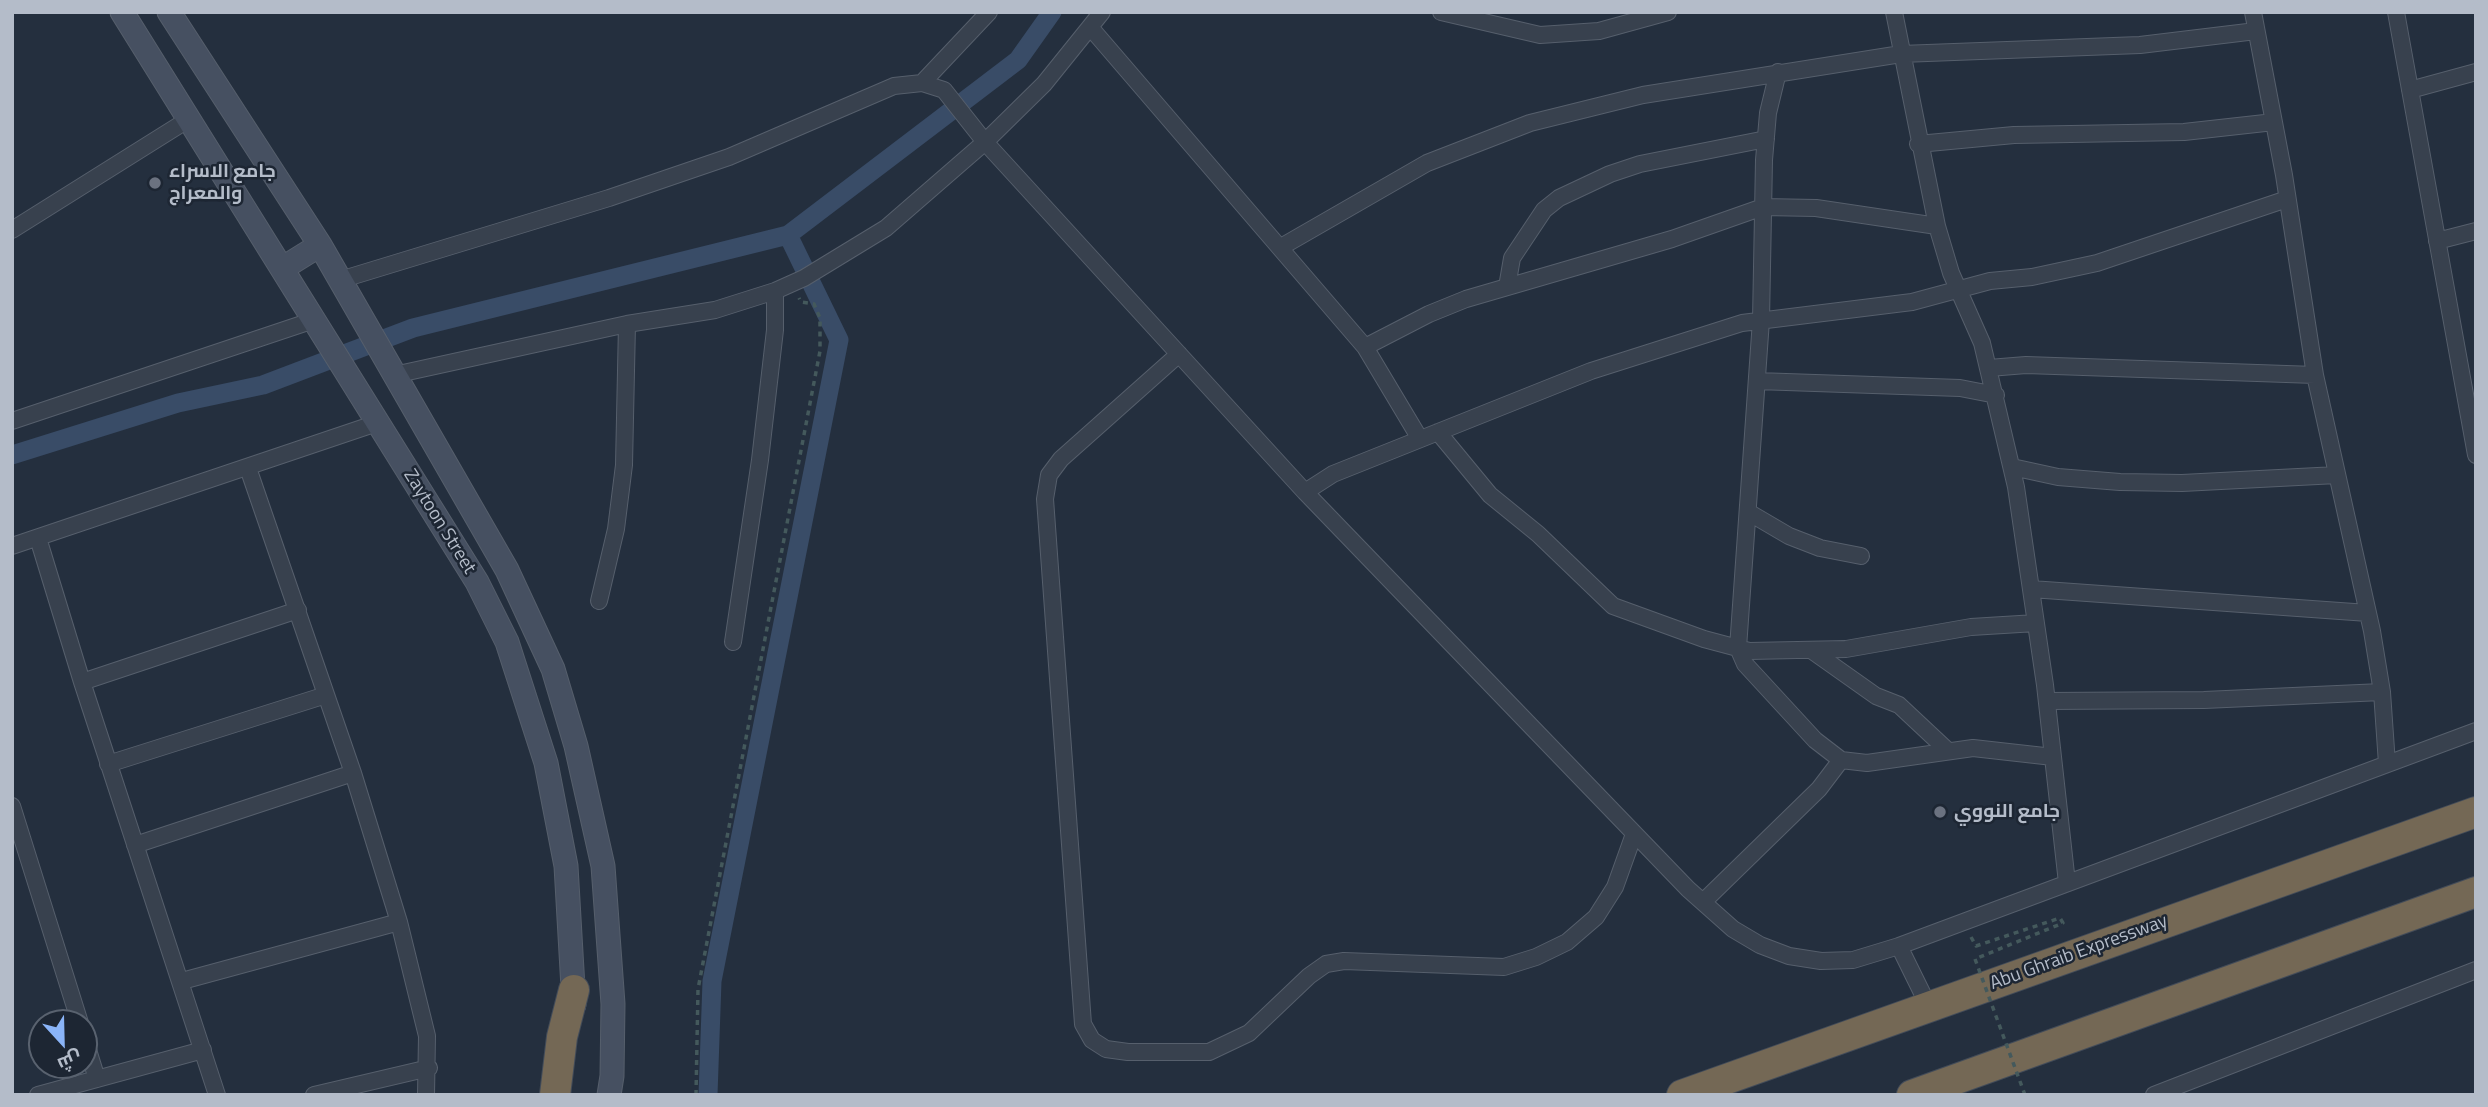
<!DOCTYPE html>
<meta charset="utf-8">
<style>
body{margin:0}
#map{position:relative;width:2488px;height:1107px;overflow:hidden;background:#242f3e;font-family:"Titillium Web",Cairo,sans-serif}
canvas{display:block}
.frame{position:absolute;inset:0;border:14px solid #b4bcc9;pointer-events:none}
.north{position:absolute;left:28px;top:1009px;width:70px;height:70px;box-sizing:border-box;background:#1d2633;border:2px solid #59626f;border-radius:50%;rotate:158deg;font-size:19px;font-weight:700;line-height:28px;text-align:center;color:#b4bcc9}
.north::after{content:'';display:block;margin:auto;width:24px;height:32px;background:#8ab4f8;clip-path:polygon(50% 0,100% 100%,50% 72%,0 100%)}
</style>
<div id="map">
<canvas width="2488" height="1107"></canvas>
<div class="frame"></div>
<div class="north">ش</div>
</div>
<script>
const c = document.querySelector('canvas').getContext('2d');
c.lineJoin = 'round';
const toPath = rows => new Path2D(rows.map(r => 'M' + r).join(''));
function trace(path, color, width, dash) { c.strokeStyle = color; c.lineWidth = width; c.lineCap = dash ? 'butt' : 'round'; c.setLineDash(dash || []); c.stroke(path); }
function drawText(font, color, halo, rows, align = 'center') {
  c.font = font + ' "Titillium Web",Cairo,sans-serif'; c.lineWidth = 5; c.setLineDash([]); c.textBaseline = 'middle'; c.strokeStyle = halo; c.fillStyle = color; for (const [text, x, y, turn = 0] of rows) {
    c.save(); c.translate(x, y); c.rotate((+turn || 0) * Math.PI / 180); c.textAlign = isNaN(turn) ? turn : align; if (halo) c.strokeText(text, 0, 0); c.fillText(text, 0, 0); c.restore();
  }
}
const canal = toPath([
 [12,455,178,403,263,385,413,328,788,235,1018,60,1052,12],
 [708,1095,712,981,839,340,788,235]
]);
const path = toPath([
 [1971,937,1976,946,2060,918,2063,923,1975,959],
 [696,1095,698,989,820,351,820,318,814,304,801,302,799,298],
 [2024,1095,2025,1095]
]);
const minor = toPath([
 [1441,12,1540,35,1599,31,1668,12],
 [1894,12,1937,226,1951,273,1982,343,2016,487,2045,685,2067,883],
 [2253,12,2284,175,2315,375,2372,631,2382,692,2387,764],
 [2396,12,2476,455],
 [1090,27,1365,347,1420,439],
 [1778,72,1768,113,1764,160,1761,320,1738,648,1745,664,1815,740,1841,760,1867,763,1973,748,2053,757],
 [922,83,989,12],
 [2410,90,2476,72],
 [1918,144,2014,135,2184,132,2274,122],
 [12,230,189,119],
 [2437,241,2476,231],
 [1281,247,1427,163,1530,123,1643,95,1901,54,2140,45,2256,31],
 [340,280,609,198,729,157,894,86,922,83,944,90,985,142,1305,492,1688,889,1733,929,1760,945,1789,956,1821,961,1853,960,1899,946,1929,1007],
 [1507,287,1512,258,1544,210,1559,198,1610,174,1640,164,1766,139],
 [1365,347,1429,314,1466,299,1672,239,1763,207,1816,208,1937,226],
 [1179,354,1061,459,1049,475,1045,499,1083,1024,1092,1040,1106,1049,1128,1052,1209,1052,1249,1033,1309,976,1326,964,1344,961,1504,967,1536,957,1567,942,1596,917,1615,887,1634,834],
 [1989,368,2026,365,2315,375],
 [394,375,627,324,715,310,775,291,804,278,886,228,985,142,1044,84,1102,12],
 [1757,381,1960,388,1996,395],
 [12,421,314,320],
 [1438,432,1490,495,1538,534,1613,606,1704,639,1749,651,1846,649,1971,627,2036,623],
 [2012,467,2058,477,2120,482,2182,483,2337,475],
 [248,468,353,773,399,922,427,1036,426,1095],
 [1305,492,1333,474,1591,371,1742,323,1912,302,1990,281,2032,277,2097,263,2287,199],
 [1748,512,1789,536,1820,548,1861,556],
 [38,538,82,682,217,1095],
 [12,546,377,423],
 [2031,589,2368,613],
 [599,601,616,529,624,465,627,324],
 [733,642,760,460,775,330,775,291],
 [1811,650,1876,696,1899,705,1946,749],
 [82,682,298,610],
 [2047,701,2204,700,2382,692],
 [108,764,326,695],
 [12,806,80,1023],
 [135,845,353,773],
 [1703,902,1819,789,1841,760],
 [1899,946,2476,731],
 [182,981,399,922],
 [84,1037,97,1079],
 [38,1095,203,1050],
 [314,1095,429,1068],
 [2154,1095,2476,970]
]);
const secondary = toPath([
 [122,12,477,582,507,642,546,763,566,866,574,1005],
 [169,12,320,245,507,570,553,669,576,746,603,866,613,1004,612,1076,609,1095],
 [283,268,320,245]
]);
const motorway = toPath([
 [555,1095,562,1037,574,990],
 [1682,1095,2476,812],
 [1912,1095,2476,892]
]);
const pathBridge = toPath([
 [1975,959,2025,1095]
]);
const markers = [
 [155,183,7,"#6b7280"],
 [1940,812,7,"#6b7280"]
];
const poiNames = [
 ["جامع الاسراء",169,172],
 ["والمعراج",169,194],
 ["جامع النووي",1954,812]
];
const streetNames = [
 ["Zaytoon Street",439,522,58],
 ["Abu Ghraib Expressway",2079,953,-20]
];
trace(canal, '#394c67', 19);
trace(minor, '#565f6c', 18);
trace(secondary, '#565f6c', 25);
trace(motorway, '#434c59', 32);
trace(path, '#44595c', 3.5, [5, 5]);
trace(minor, '#38414e', 16);
trace(secondary, '#465061', 23);
trace(motorway, '#746855', 30);
trace(pathBridge, '#44595c', 3.5, [5, 5]);
for (const [x, y, r, color] of markers) { const dot = new Path2D(); dot.arc(x, y, r, 0, 2 * Math.PI); c.fillStyle = color; c.fill(dot); trace(dot, '#1d2633', 2.5); }
drawText('bold 19px', '#b4bcc9', '#1d2633', poiNames, 'left');
drawText('19px', '#b4bcc9', '#1d2633', streetNames);
</script>
